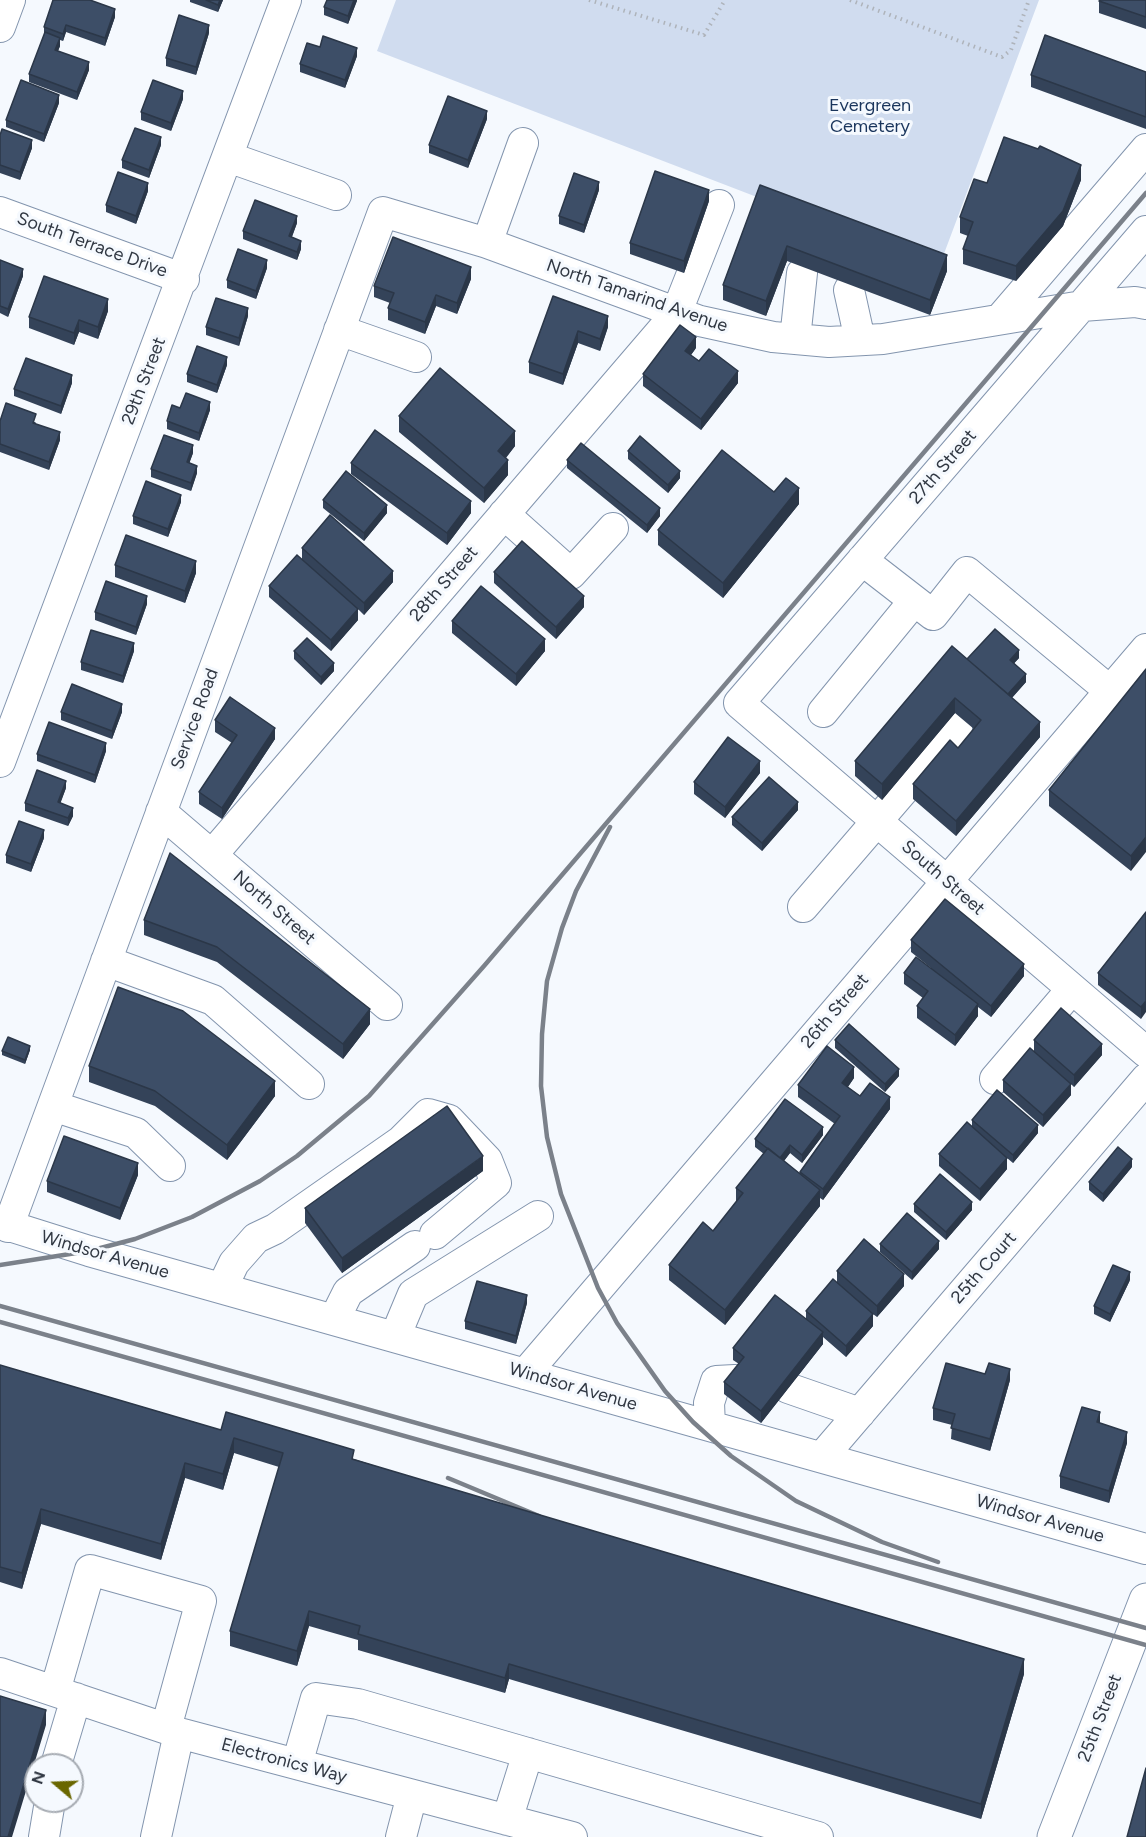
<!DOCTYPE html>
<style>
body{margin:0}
#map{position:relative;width:1146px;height:1837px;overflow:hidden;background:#f5f9fe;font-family:Figtree,sans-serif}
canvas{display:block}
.north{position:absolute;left:24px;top:1753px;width:60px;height:60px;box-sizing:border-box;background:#f5f9fe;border:2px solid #a7acb3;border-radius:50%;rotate:289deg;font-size:16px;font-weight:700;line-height:24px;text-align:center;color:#313843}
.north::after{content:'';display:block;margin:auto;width:21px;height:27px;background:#6a6700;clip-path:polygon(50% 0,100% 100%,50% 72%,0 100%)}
</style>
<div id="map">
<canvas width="1146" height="1837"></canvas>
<div class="north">N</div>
</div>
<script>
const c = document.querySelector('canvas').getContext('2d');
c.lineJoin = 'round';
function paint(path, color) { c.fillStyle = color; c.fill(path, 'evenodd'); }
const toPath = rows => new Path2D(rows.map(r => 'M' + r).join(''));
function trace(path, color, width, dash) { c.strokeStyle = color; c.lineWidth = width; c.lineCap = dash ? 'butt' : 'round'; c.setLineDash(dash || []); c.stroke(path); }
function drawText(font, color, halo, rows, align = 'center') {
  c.font = font + ' Figtree,sans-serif'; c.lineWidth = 6; c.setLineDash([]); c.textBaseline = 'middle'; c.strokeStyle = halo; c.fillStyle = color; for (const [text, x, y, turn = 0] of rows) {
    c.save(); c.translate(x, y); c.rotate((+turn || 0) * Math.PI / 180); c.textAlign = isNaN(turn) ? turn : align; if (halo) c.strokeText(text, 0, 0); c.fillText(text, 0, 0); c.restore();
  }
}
const green = toPath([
 [396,0,1039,0,939,267,377,51]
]);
const path = toPath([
 [589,0,704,35,725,0],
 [850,0,1002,57,1011,50,1029,0]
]);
const minor = toPath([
 [0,27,10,0],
 [228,157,336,195],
 [0,212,184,279],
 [1146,231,739,703,1146,1052],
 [487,243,523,143],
 [849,290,860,340],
 [1000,319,1146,149],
 [339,330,416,357],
 [795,339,802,273],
 [504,514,571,574,613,528],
 [862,560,933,615,967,572,1110,691],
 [823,712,914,601],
 [0,762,286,0],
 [161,812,387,1005],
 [212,855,676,314,719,205],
 [803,907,957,728],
 [106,961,213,1000,309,1084],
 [995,1079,1072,989],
 [53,1106,136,1133,170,1166],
 [0,1223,89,1251,1146,1549],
 [8,1227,383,212,487,243,700,321,773,337,829,342,883,339,1082,306,1135,302,1146,304],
 [222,1288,234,1263,256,1238,275,1229,401,1141,428,1114,449,1120,487,1160,496,1183,435,1234],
 [334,1320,348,1292,415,1246],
 [395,1337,413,1294,538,1216],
 [525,1374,1146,649],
 [788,1388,860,1413],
 [710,1426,709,1403,716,1381,735,1380],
 [822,1457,1146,1079],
 [0,1673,179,1733,572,1837],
 [55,1691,90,1570,201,1601,166,1728],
 [297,1764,316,1698,358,1704,818,1837],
 [56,1765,76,1698],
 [507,1820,528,1753],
 [44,1837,50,1801],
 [156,1837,179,1733],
 [401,1837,412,1795]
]);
const major = toPath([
 [1054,1837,1146,1600]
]);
const rail = toPath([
 [610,827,576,891,562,928,547,981,542,1034,541,1086,547,1137,561,1194,598,1288,617,1323,665,1391,693,1422,731,1456,796,1501,882,1542,938,1562],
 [0,1265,89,1251,135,1239,192,1217,260,1181,297,1156,369,1096,484,966,1146,193],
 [0,1306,1146,1628],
 [0,1322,1146,1645],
 [448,1478,539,1516]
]);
const wall = toPath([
 [190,0,223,0,218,12,190,2],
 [357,0,348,24,324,15,324,7],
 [1146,0,1146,29,1099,13,1099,1],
 [115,17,105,46,66,32,63,41,60,40,60,46,58,51,89,70,77,100,29,82,29,74,44,35,44,27],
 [209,33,196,75,166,66,166,58],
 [357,56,345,88,300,72,300,64],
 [1146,72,1146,129,1031,87,1031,75],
 [183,99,171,131,141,120,141,112],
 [59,103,44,142,6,127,6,120],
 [487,119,468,168,429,153,429,145],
 [0,135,32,148,20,180,0,173],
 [161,145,149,178,122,168,122,160],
 [1081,180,1063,226,1016,281,963,264,963,249,968,236,960,233,960,217,987,183],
 [760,185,947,271,930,315,787,261,766,316,723,300,723,285],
 [599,190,584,233,559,224,559,216],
 [148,191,136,224,106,212,106,205],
 [709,201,684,273,630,254,630,243],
 [297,223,292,237,301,249,297,260,243,239,243,231],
 [0,260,23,276,8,317,0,313],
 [267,268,256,299,227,288,227,280],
 [471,279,457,314,436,306,425,334,388,320,388,308,390,303,374,297,374,286],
 [553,296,608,327,600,351,578,343,563,385,529,373,529,362],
 [108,311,98,339,79,332,74,345,29,328,29,317],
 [248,316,239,346,206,335,206,327],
 [696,348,691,355,699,361,738,383,701,430,643,386,643,374],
 [227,365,217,393,187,382,187,374],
 [72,383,61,414,14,396,14,389],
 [180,408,210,410,199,441,167,429,167,421],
 [399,416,515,446,506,458,508,475,484,503,399,432],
 [0,421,36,422,35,423,60,440,49,470,0,452],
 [628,451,680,478,668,493,628,459],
 [193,453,189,463,197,473,191,491,151,477,151,469],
 [567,460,660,516,647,533,567,468],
 [351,463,471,513,447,545,351,474],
 [774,492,799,504,723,598,658,545,658,530],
 [323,500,387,513,364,541,323,508],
 [181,502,168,537,133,524,133,516],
 [302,548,393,582,364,615,358,609,358,620,331,651,269,597,269,586,302,559],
 [115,565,196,573,185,603,115,577],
 [494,572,584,607,556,639,494,583],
 [147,604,136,635,95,620,95,612],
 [452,621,545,651,516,686,452,633],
 [134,651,123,683,81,670,81,662],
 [294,651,334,671,321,685,294,659],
 [1019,658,1014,663,1026,682,1012,698,1040,737,956,836,913,799,913,784,958,748,974,729,955,713,882,800,855,776,855,761,967,659],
 [1146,669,1131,871,1049,806,1049,790],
 [61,712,122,712,112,739,61,720],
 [215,720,275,739,222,819,199,804,199,792,232,743,215,732],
 [106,751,95,783,37,761,37,754],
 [760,773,725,818,694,794,694,782],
 [66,788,60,803,73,816,68,826,25,811,25,803],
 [798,810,762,851,732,825,732,817],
 [44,838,31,872,6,863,6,855],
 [170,853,370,1024,343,1059,217,962,144,935,144,920],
 [1146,912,1141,1019,1098,985,1098,973],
 [911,940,1024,976,991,1017,978,1007,978,1016,955,1046,917,1018,917,1006,923,998,904,984,904,973,931,968,911,952],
 [835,1040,899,1076,885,1092,835,1048],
 [1034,1040,1102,1055,1074,1087,1071,1084,1071,1095,1043,1127,1003,1092,1003,1080,1034,1051],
 [30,1050,25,1064,2,1055,2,1051],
 [89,1066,275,1096,227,1160,155,1106,89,1082],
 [854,1078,848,1087,860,1096,890,1109,823,1200,820,1198,820,1206,725,1325,669,1280,669,1265,713,1231,736,1202,736,1188,764,1154,755,1147,755,1139,823,1135,802,1163,790,1153,784,1161,800,1174,800,1172,835,1124,798,1097,798,1085],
 [972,1120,1038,1133,1013,1163,1007,1158,1007,1169,980,1201,939,1166,939,1154,972,1127],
 [1132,1167,1103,1202,1089,1190,1089,1182],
 [483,1171,342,1273,305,1223,305,1208],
 [138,1175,120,1220,47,1192,47,1181],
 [914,1204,972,1210,946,1240,914,1212],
 [880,1244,939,1249,912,1280,880,1252],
 [837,1271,904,1286,877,1317,873,1314,873,1326,846,1357,823,1337,823,1344,761,1423,724,1394,724,1382,739,1364,733,1360,733,1348,806,1319,806,1311,837,1282],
 [1130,1280,1110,1322,1094,1314,1094,1306],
 [527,1303,516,1344,465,1329,465,1321],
 [0,1365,221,1430,354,1459,1024,1674,981,1819,509,1679,505,1693,358,1650,358,1640,309,1626,297,1666,230,1646,230,1631,279,1467,234,1453,223,1490,185,1478,161,1560,41,1524,22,1589,0,1582],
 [1010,1380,990,1451,951,1439,952,1425,933,1420,933,1408],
 [1100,1423,1127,1443,1109,1503,1060,1488,1060,1476]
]);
const shadedWall = toPath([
 [220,0,223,0,218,12,218,5],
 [354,0,357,0,357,1,348,24,348,16],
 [115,9,115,17,105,46,105,38],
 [66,25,66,32,63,41,63,34],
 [209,25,209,33,196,75,196,67],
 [60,38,60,46,55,58,55,50],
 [357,48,357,56,345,88,345,80],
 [89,62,89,70,77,100,77,92],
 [183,91,183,99,171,131,171,123],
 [59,95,59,103,44,142,44,134],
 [487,111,487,119,468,168,468,160],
 [161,137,161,145,149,178,149,170],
 [32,140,32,148,20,180,20,172],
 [1081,165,1081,180,1063,226,1016,281,1016,266],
 [599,182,599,190,584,233,584,225],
 [148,183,148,191,136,224,136,216],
 [709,190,709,201,684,273,684,261],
 [297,216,297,223,289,244,289,236],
 [301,241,301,249,297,260,297,252],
 [787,246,787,261,766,316,766,301],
 [947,255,947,271,930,315,930,300],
 [267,260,267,268,256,299,256,291],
 [471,267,471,279,457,314,457,303],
 [23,269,23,276,8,317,8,309],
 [436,295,436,306,425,334,425,322],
 [108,299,108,311,98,339,98,327],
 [248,308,248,316,239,346,239,338],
 [608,316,608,327,600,351,600,339],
 [79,320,79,332,74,345,74,333],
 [578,331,578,343,563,385,563,374],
 [696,337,696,348,685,363,685,351],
 [227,357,227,365,217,393,217,385],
 [738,371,738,383,701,430,701,419],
 [72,375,72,383,61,414,61,406],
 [210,402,210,410,199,441,199,433],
 [515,431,515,446,498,467,498,451],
 [60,432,60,440,49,470,49,462],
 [193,445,193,453,187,470,187,462],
 [508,460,508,475,484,503,484,488],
 [197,466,197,473,191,491,191,483],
 [680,471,680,478,668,493,668,485],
 [799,488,799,504,723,598,723,583],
 [181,495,181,502,168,537,168,529],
 [471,501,471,513,447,545,447,533],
 [387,505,387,513,364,541,364,533],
 [660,508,660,516,647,533,647,525],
 [196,561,196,573,185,603,185,591],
 [393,571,393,582,364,615,364,603],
 [147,596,147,604,136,635,136,627],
 [584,596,584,607,556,639,556,627],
 [358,609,358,620,331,651,331,640],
 [545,639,545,651,516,686,516,674],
 [134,643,134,651,123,683,123,676],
 [1019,650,1019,658,1010,668,1010,660],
 [334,663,334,671,321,685,321,677],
 [1026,674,1026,682,1007,703,1007,695],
 [955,698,955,713,882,800,882,784],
 [122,704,122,712,112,739,112,731],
 [1040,722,1040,737,956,836,956,821],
 [275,728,275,739,222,819,222,808],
 [106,743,106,751,95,783,95,775],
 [760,761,760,773,725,818,725,807],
 [66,781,66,788,58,810,58,802],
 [798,802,798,810,762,851,762,843],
 [73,808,73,816,68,826,68,818],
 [44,830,44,838,31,872,31,864],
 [1146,837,1146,852,1131,871,1131,856],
 [1024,964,1024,976,991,1017,991,1006],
 [1146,1001,1146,1012,1141,1019,1141,1007],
 [978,1004,978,1016,955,1046,955,1035],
 [370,1009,370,1024,343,1059,343,1044],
 [1102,1044,1102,1055,1074,1087,1074,1075],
 [30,1046,30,1050,25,1064,25,1060],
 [854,1067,854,1078,842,1095,842,1083],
 [899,1069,899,1076,885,1092,885,1084],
 [275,1081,275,1096,227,1160,227,1145],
 [1071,1084,1071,1095,1043,1127,1043,1115],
 [890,1097,890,1109,823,1200,823,1189],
 [1038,1125,1038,1133,1013,1163,1013,1155],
 [823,1127,823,1135,802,1163,802,1155],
 [790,1145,790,1153,780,1166,780,1158],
 [483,1156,483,1171,342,1273,342,1258],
 [1007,1158,1007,1169,980,1201,980,1189],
 [1132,1159,1132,1167,1103,1202,1103,1194],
 [138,1163,138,1175,120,1220,120,1208],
 [820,1190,820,1206,725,1325,725,1310],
 [972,1202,972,1210,946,1240,946,1232],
 [939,1241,939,1249,912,1280,912,1272],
 [1130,1272,1130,1280,1110,1322,1110,1314],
 [904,1274,904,1286,877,1317,877,1306],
 [527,1295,527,1303,516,1344,516,1336],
 [873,1314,873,1326,846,1357,846,1346],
 [823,1332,823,1344,761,1423,761,1411],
 [1010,1369,1010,1380,990,1451,990,1439],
 [1100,1412,1100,1424,1097,1422],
 [1127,1432,1127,1443,1109,1503,1109,1491],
 [234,1438,234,1453,223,1490,223,1474],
 [185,1463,185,1478,161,1560,161,1544],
 [41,1509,41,1524,22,1589,22,1573],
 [309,1611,309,1626,297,1666,297,1651],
 [1024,1659,1024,1674,981,1819,981,1804],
 [509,1664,509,1679,505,1693,505,1678],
 [46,1710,46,1725,12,1837,8,1837]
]);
const building = toPath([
 [53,0,90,0,115,9,105,38,66,25,63,34,44,27,53,0],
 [206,0,220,0,218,5,206,0],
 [327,0,354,0,348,16,324,7,327,0],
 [1100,0,1146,0,1146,17,1099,1,1100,0],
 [179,15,209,25,196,67,166,58,179,15],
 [45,32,60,38,55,50,89,62,77,92,29,74,45,32],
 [1045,35,1146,72,1146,117,1031,75,1045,35],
 [323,36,357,48,345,80,300,64,307,43,320,47,323,36],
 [21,80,59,95,44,134,6,120,21,80],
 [153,80,183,91,171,123,141,112,153,80],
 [448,96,487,111,468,160,429,145,448,96],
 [135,128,161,137,149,170,122,160,135,128],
 [2,129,32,140,20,172,0,165,0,135,2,129],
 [1004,137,1038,149,1040,146,1081,165,1063,211,1016,266,963,249,973,222,960,217,974,179,987,183,1004,137],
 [655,171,709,190,684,261,630,243,655,171],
 [118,172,148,183,136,216,106,205,118,172],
 [574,173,599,182,584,225,559,216,574,173],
 [760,185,947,255,930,300,787,246,766,301,723,285,760,185],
 [255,200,297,216,289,236,301,241,297,252,243,231,255,200],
 [393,237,471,267,457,303,436,295,425,322,388,308,394,293,374,286,393,237],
 [238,249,267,260,256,291,227,280,238,249],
 [0,260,23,269,8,309,0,306,0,260],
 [44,276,108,299,98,327,79,320,74,333,29,317,44,276],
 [553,296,608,316,600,339,578,331,563,374,529,362,553,296],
 [216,298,248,308,239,338,206,327,216,298],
 [680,325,696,337,685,351,699,361,709,349,738,371,701,419,643,374,680,325],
 [197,346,227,357,217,385,187,374,197,346],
 [26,358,72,375,61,406,14,389,26,358],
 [440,368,515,431,498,451,508,460,484,488,399,416,440,368],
 [186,393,210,402,199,433,167,421,172,405,180,408,186,393],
 [6,403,36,414,33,423,60,432,49,462,0,444,0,421,6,403],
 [375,430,471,501,447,533,351,463,375,430],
 [164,435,193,445,187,462,197,466,191,483,151,469,164,435],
 [640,436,680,471,668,485,628,451,640,436],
 [581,443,660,508,647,525,567,460,581,443],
 [722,450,774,492,786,478,799,488,723,583,658,530,722,450],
 [346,471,387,505,364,533,323,500,346,471],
 [146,481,181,495,168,529,133,516,146,481],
 [330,515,393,571,364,603,302,548,330,515],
 [126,535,196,561,185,591,115,565,126,535],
 [522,541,584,596,556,627,494,572,522,541],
 [297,555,358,609,331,640,269,586,297,555],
 [106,581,147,596,136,627,95,612,106,581],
 [481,586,545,639,516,674,452,621,481,586],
 [995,629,1019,650,1010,660,1026,674,1008,694,967,659,995,629],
 [91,630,134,643,123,676,81,662,91,630],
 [307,638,334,663,321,677,294,651,307,638],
 [952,646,1040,722,956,821,913,784,950,740,958,748,981,720,955,698,882,784,855,761,952,646],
 [1146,669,1146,837,1131,856,1049,790,1146,669],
 [72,684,122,704,112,731,61,712,72,684],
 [230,697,275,728,222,808,199,792,237,735,215,720,230,697],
 [49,722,106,743,95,775,37,754,49,722],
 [728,737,760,761,725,807,694,782,728,737],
 [37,770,66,781,58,802,73,808,68,818,25,803,37,770],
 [769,777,798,802,762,843,732,817,769,777],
 [19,821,44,830,31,864,6,855,19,821],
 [170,853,370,1009,343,1044,217,947,144,920,170,853],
 [945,899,1024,964,991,1006,911,940,945,899],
 [1146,912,1146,1001,1141,1007,1098,973,1146,912],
 [916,957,978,1004,955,1035,917,1006,928,991,904,973,916,957],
 [118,987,183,1011,275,1081,227,1145,155,1091,89,1066,118,987],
 [1061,1008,1102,1044,1074,1075,1034,1040,1061,1008],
 [849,1024,899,1069,885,1084,835,1040,849,1024],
 [8,1037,30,1046,25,1060,2,1051,8,1037],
 [827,1046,854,1067,842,1083,860,1096,870,1083,890,1097,823,1189,800,1172,840,1116,798,1085,827,1046],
 [1030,1048,1071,1084,1043,1115,1003,1080,1030,1048],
 [997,1090,1038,1125,1013,1155,972,1120,997,1090],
 [785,1099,823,1127,802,1155,790,1145,780,1158,755,1139,785,1099],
 [447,1106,483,1156,342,1258,305,1208,447,1106],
 [967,1122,1007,1158,980,1189,939,1154,967,1122],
 [64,1136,138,1163,120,1208,47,1181,64,1136],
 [1118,1147,1132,1159,1103,1194,1089,1182,1118,1147],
 [768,1148,820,1190,725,1310,669,1265,703,1222,713,1231,743,1193,736,1188,768,1148],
 [940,1174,972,1202,946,1232,914,1204,940,1174],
 [907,1213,939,1241,912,1272,880,1244,907,1213],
 [864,1239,904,1274,877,1306,837,1271,864,1239],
 [1113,1265,1130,1272,1110,1314,1094,1306,1113,1265],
 [833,1279,873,1314,846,1346,806,1311,833,1279],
 [477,1281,527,1295,516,1336,465,1321,477,1281],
 [775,1295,823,1332,761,1411,724,1382,744,1357,733,1348,775,1295],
 [946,1363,985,1374,989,1363,1010,1369,990,1439,951,1428,955,1414,933,1408,946,1363],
 [0,1365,221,1430,226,1412,354,1450,352,1459,1024,1659,981,1804,509,1664,505,1678,358,1634,360,1626,309,1611,297,1651,230,1631,283,1453,234,1438,223,1474,185,1463,161,1544,41,1509,22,1573,0,1567,0,1365],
 [1082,1407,1100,1412,1097,1422,1127,1432,1109,1491,1060,1476,1082,1407],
 [0,1696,46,1710,8,1837,0,1837,0,1696],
 [1146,1768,1146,1837,1127,1837,1146,1768]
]);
const parkNames = [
 ["Evergreen",870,106],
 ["Cemetery",870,127]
];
const streetNames = [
 ["South Terrace Drive",92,245,20],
 ["North Tamarind Avenue",637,296,19],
 ["29th Street",144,381,-69],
 ["27th Street",943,467,-49],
 ["28th Street",444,584,-49],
 ["Service Road",195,719,-70],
 ["South Street",943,878,41],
 ["North Street",274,908,41],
 ["26th Street",835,1011,-49],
 ["Windsor Avenue",105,1255,16],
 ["25th Court",984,1268,-49],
 ["Windsor Avenue",573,1387,16],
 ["Windsor Avenue",1040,1519,16],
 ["25th Street",1100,1718,-69],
 ["Electronics Way",284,1761,15]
];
paint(green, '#d0dcef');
trace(minor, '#8395ae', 32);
trace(major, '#8395ae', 35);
trace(path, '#aeb3ba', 4, [1.5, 4.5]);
trace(minor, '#fff', 30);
trace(major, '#fff', 33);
trace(rail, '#7b818a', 4.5);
paint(wall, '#344359');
paint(shadedWall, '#2b3748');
paint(building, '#3d4e67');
trace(building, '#2b3748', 1.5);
drawText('18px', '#1a355c', '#f5f9fe', parkNames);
drawText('18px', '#313843', '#f5f9fe', streetNames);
</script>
